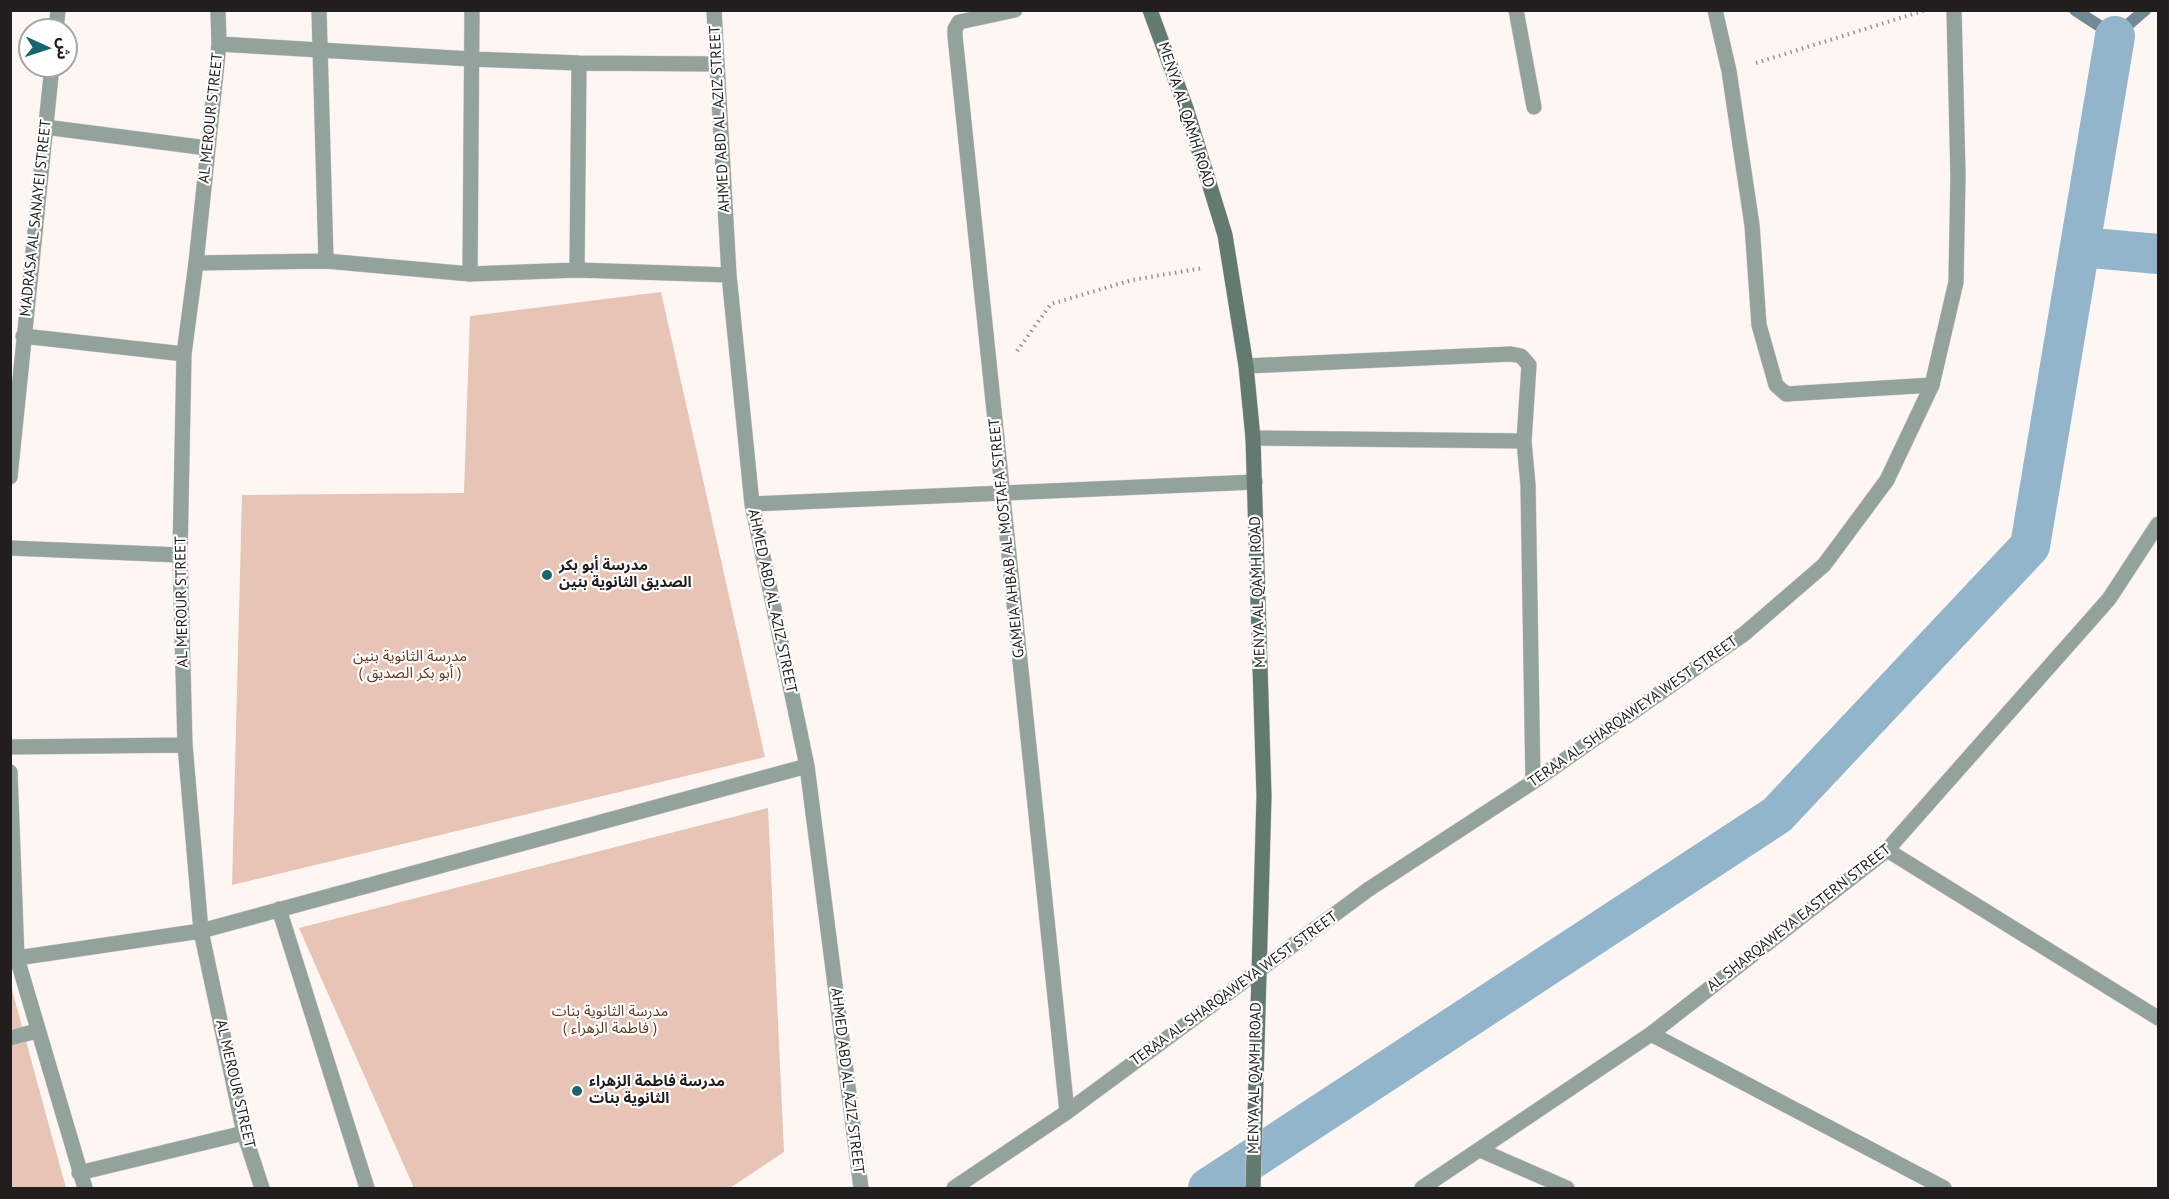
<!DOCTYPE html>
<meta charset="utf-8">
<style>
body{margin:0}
#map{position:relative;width:2169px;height:1199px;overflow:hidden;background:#fef6f3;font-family:"PT Sans","Noto Sans Arabic",sans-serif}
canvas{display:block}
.frame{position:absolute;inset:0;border:12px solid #211e1d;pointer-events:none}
.north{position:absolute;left:18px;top:18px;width:60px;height:60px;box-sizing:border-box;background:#fff;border:2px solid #a6a5a5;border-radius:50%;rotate:93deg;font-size:16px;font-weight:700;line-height:24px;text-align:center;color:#211e1d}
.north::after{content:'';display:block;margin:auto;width:21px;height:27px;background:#19656f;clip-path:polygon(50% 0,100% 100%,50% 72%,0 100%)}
</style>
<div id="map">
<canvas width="2169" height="1199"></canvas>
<div class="frame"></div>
<div class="north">ش</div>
</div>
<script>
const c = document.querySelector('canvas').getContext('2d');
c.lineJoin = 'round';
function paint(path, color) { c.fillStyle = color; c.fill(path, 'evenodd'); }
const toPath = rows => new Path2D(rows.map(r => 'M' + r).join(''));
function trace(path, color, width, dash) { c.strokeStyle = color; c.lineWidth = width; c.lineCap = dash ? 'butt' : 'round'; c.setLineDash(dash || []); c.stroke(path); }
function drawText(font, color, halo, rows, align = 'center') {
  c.font = font + ' "PT Sans","Noto Sans Arabic",sans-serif'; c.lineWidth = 4.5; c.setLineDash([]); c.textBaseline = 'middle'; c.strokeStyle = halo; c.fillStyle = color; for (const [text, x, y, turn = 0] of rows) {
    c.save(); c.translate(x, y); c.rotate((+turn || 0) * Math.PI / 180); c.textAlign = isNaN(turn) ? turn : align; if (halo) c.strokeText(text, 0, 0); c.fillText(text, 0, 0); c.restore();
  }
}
const green = toPath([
 [661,292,765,757,232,885,242,495,464,493,470,316],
 [768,808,784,1152,730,1188,414,1188,299,928],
 [11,986,66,1188,11,1188]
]);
const stream = toPath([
 [2075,10,2115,36,2145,10]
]);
const canal = toPath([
 [2081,247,2158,254],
 [1208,1188,1777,815,2030,546,2115,36]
]);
const path = toPath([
 [1756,63,1926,10],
 [1017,351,1051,304,1132,280,1203,268]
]);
const service = toPath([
 [10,1038,37,1031]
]);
const minor = toPath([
 [218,10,219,44,196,263,184,354,180,555,185,745,201,931,244,1133,262,1188],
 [319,10,326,261],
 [714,10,729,275,752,504,807,766,861,1188],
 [1015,10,959,22,955,29,955,36,1067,1112],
 [1516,10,1534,107],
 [1715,10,1729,71,1752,225,1759,325,1776,385,1786,394,1932,385],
 [56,30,58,10],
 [219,44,471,59,579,63,717,64],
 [45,127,207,148],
 [196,263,326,261,470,274,577,270,729,275],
 [577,270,579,63],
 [470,274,472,10],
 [23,336,184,354],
 [1246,366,1511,354,1521,356,1529,365,1524,441,1253,438],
 [1524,441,1528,485,1533,782],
 [10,477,52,66],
 [752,504,1255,482],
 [10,548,180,555],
 [10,747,185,745],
 [10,772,17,958,85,1188],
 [1887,850,2158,1018],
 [279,909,367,1188],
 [17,958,201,931,807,766],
 [1651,1034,1944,1188],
 [1480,1150,1567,1188],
 [79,1173,244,1133]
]);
const tertiary = toPath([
 [954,1188,1067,1112,1369,889,1533,782,1744,634,1824,565,1887,480,1932,385,1956,282,1958,176,1954,10],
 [1422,1188,1651,1034,1887,850,2109,599,2158,524]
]);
const secondary = toPath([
 [1150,10,1186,108,1225,235,1246,366,1253,438,1264,796,1253,1188]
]);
const markers = [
 [547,575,6,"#19656f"],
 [577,1091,6,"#19656f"]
];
const streetNames = [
 ["MENYA AL QAMH ROAD",1186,115,72],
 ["AL MEROUR STREET",211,118,-84],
 ["AHMED ABD AL AZIZ STREET",720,119,-93],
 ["MADRASA AL SANAYEI STREET",36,218,-84],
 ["GAMEIA AHBAB AL MOSTAFA STREET",1007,538,-96],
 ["MENYA AL QAMH ROAD",1258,592,-92],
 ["AHMED ABD AL AZIZ STREET",772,601,78],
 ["AL MEROUR STREET",182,602,-91],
 ["TERAA AL SHARQAWEYA WEST STREET",1633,712,-35],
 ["AL SHARQAWEYA EASTERN STREET",1799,918,-38],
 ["TERAA AL SHARQAWEYA WEST STREET",1234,989,-36],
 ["MENYA AL QAMH ROAD",1255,1078,-89],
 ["AHMED ABD AL AZIZ STREET",847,1081,83],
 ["AL MEROUR STREET",235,1084,77]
];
const poiNames = [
 ["مدرسة أبو بكر",559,566],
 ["الصديق الثانوية بنين",559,583],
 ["مدرسة فاطمة الزهراء",589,1082],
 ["الثانوية بنات",589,1099]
];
const parkNames = [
 ["مدرسة الثانوية بنين",410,657],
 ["( أبو بكر الصديق )",410,674],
 ["مدرسة الثانوية بنات",610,1012],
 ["( فاطمة الزهراء )",610,1029]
];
paint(green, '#e7c4b5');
trace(stream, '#718897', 12);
trace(canal, '#93b5cb', 40);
trace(service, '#dbd3d1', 16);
trace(minor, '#dbd3d1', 16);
trace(tertiary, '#dbd3d1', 16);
trace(secondary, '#dbd3d1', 16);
trace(path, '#979290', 4, [1.5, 4.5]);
trace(service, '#93a39b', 15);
trace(minor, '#93a39b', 15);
trace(tertiary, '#93a39b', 15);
trace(secondary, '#637a6f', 15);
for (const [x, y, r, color] of markers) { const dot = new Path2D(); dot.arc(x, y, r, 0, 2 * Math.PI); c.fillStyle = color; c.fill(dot); trace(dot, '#fff', 2); }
drawText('15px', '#211e1d', '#fff', streetNames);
drawText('bold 15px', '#211e1d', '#fff', poiNames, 'left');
drawText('15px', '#67361f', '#fff', parkNames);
</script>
